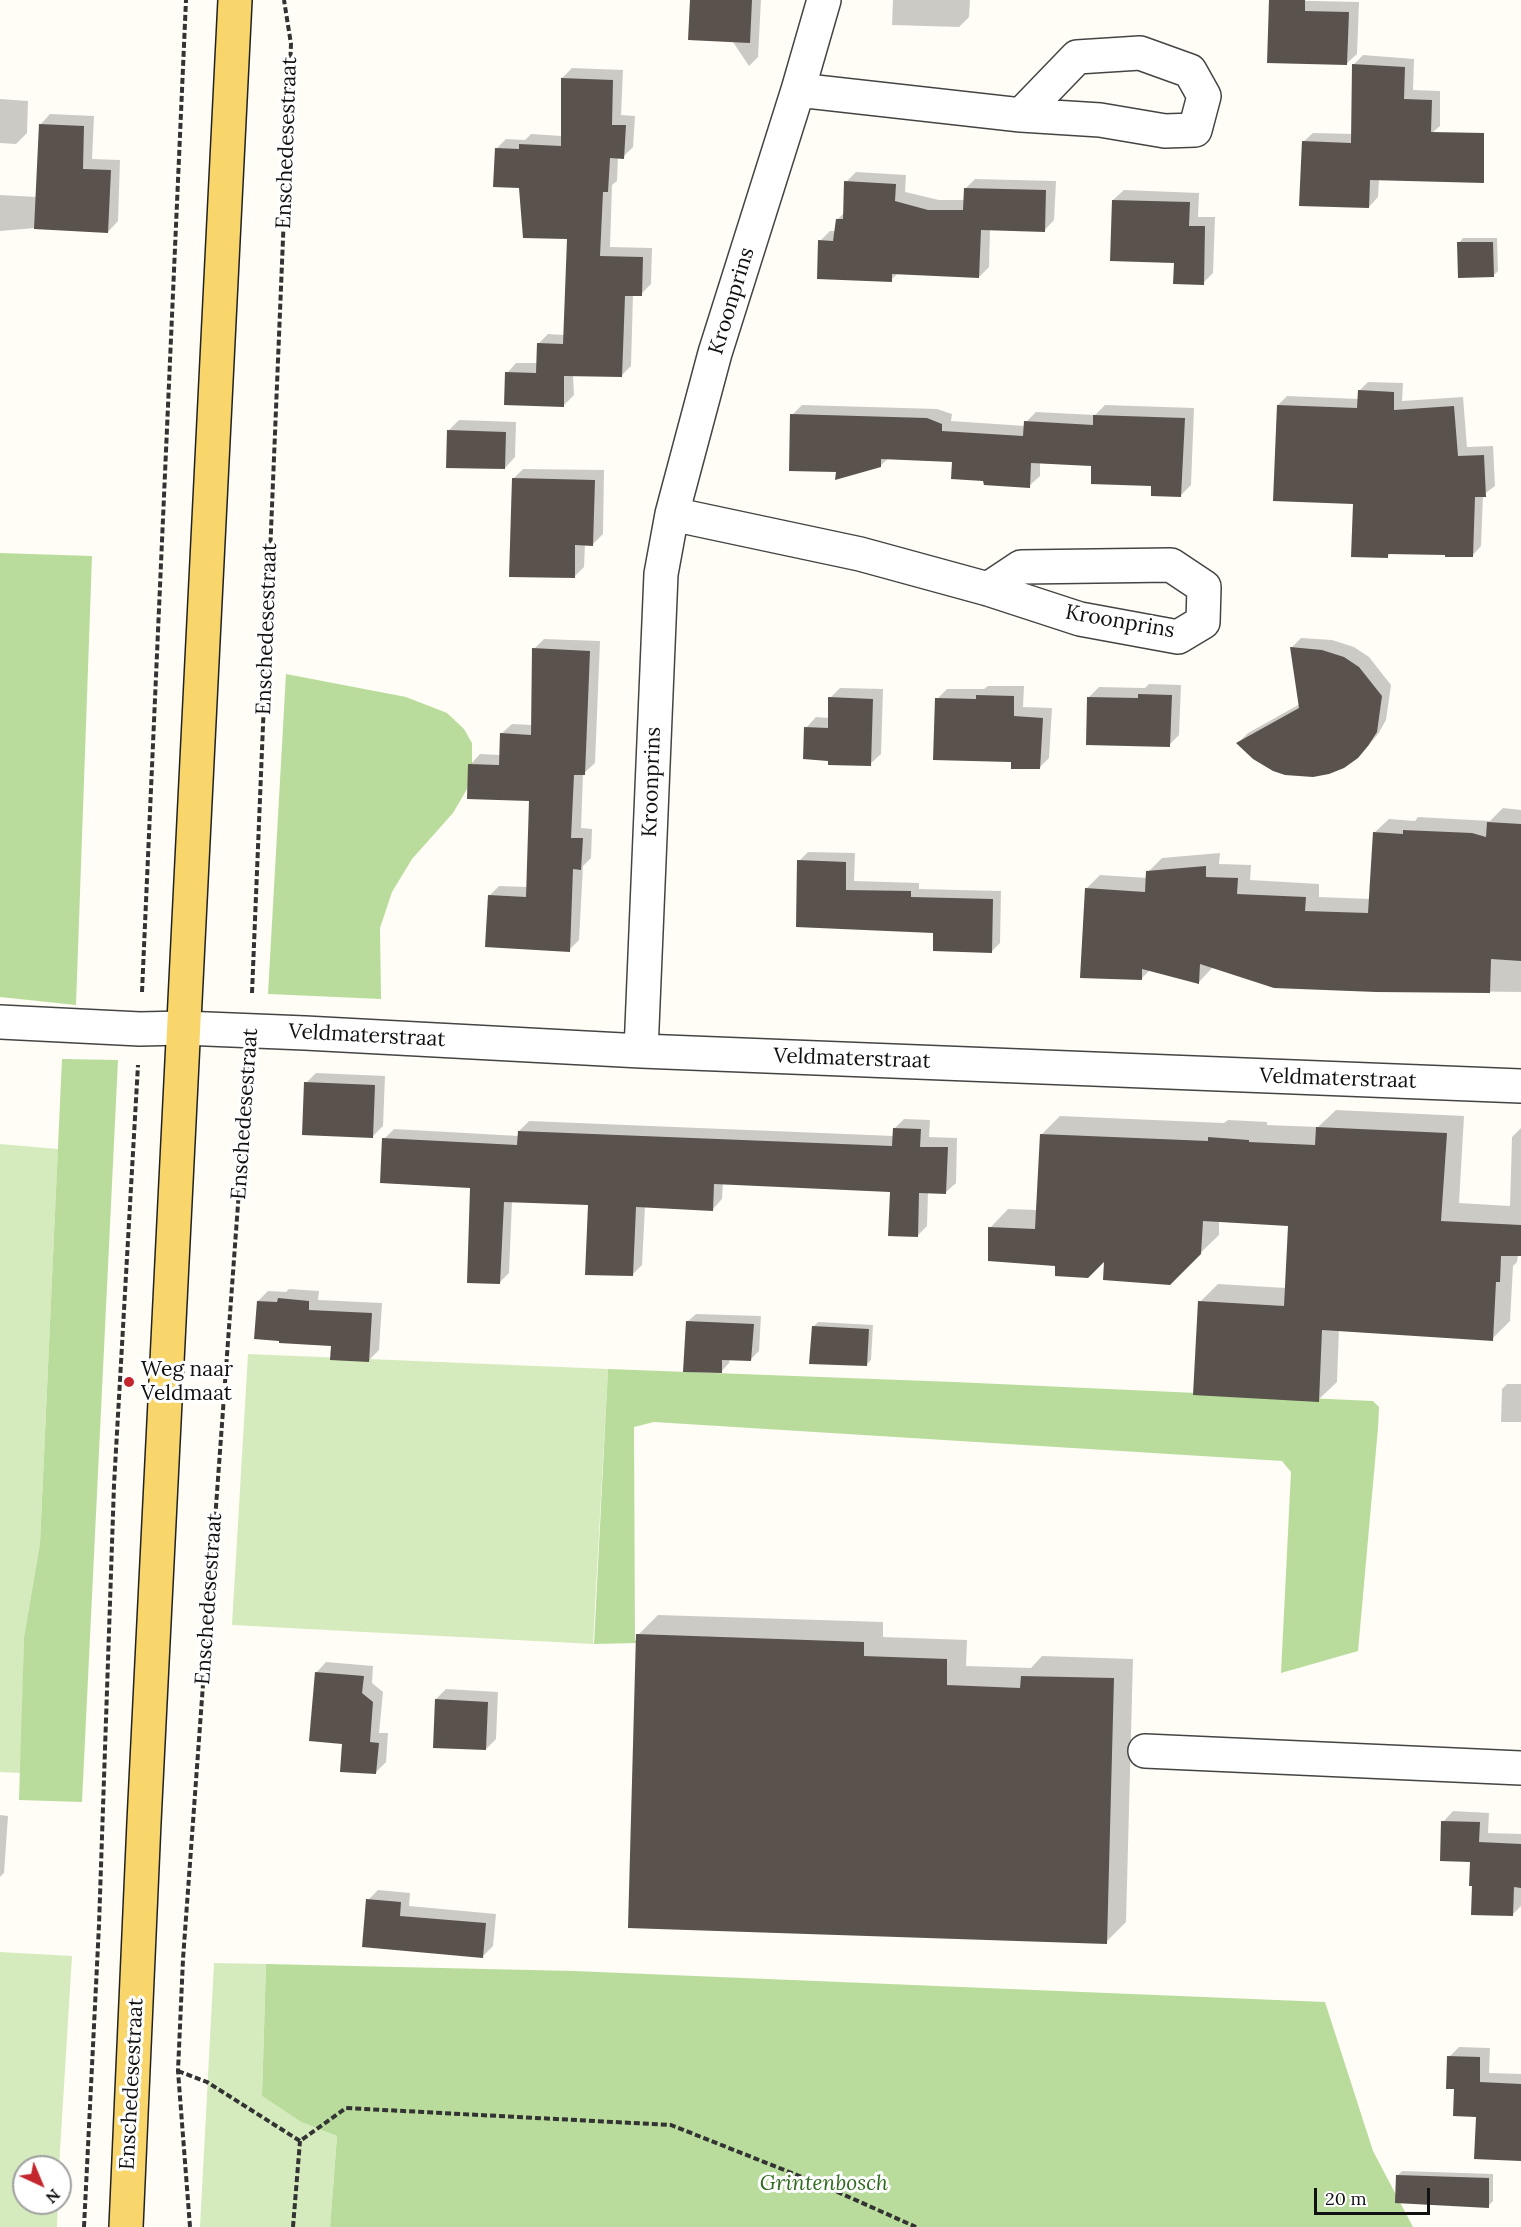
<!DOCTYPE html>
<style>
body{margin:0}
#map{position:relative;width:1521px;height:2227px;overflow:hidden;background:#fffdf5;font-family:Lora,serif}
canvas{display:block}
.north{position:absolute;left:12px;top:2155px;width:60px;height:60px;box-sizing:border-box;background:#fff;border:2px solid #a0a0a0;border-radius:50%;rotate:136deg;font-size:16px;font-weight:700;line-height:24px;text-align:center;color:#111}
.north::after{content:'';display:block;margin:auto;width:21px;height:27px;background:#c4262e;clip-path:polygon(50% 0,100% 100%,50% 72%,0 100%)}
.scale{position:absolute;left:1314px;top:2188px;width:116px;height:27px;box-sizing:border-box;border:3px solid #111;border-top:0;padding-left:8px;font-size:18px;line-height:21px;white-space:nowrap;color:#111;-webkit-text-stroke:4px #fff;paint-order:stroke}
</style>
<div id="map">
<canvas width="1521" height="2227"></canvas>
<div class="north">N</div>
<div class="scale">20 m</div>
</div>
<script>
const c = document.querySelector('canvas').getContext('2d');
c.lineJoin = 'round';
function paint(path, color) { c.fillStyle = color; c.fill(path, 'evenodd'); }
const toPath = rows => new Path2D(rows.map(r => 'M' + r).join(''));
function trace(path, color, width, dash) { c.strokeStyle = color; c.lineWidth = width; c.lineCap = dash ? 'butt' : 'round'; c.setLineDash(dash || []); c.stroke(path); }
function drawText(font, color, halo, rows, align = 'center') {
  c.font = font + ' Lora,serif'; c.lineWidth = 6; c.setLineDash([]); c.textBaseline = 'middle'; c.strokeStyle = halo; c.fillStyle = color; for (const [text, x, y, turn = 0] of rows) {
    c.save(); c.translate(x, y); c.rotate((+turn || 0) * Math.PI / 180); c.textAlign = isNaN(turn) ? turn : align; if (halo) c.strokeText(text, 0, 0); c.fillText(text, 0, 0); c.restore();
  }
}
const green = toPath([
 [0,1144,58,1149,40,1543,24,1637,21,1773,0,1772],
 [248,1354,608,1369,593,1644,232,1625],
 [0,1952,72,1956,59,2167,24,2167,24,2203,58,2203,57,2227,0,2227],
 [214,1963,266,1964,262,2096,301,2122,337,2136,330,2227,200,2227]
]);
const forest = toPath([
 [0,553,92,556,76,1005,0,997],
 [286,674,406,697,447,713,464,729,472,743,472,764,467,789,453,813,412,859,392,892,380,928,381,999,268,994],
 [62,1059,118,1060,82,1802,19,1800,24,1637,40,1543],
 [608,1369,954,1382,1373,1401,1379,1407,1378,1428,1358,1651,1281,1673,1291,1472,1282,1461,654,1422,634,1427,635,1640,637,1643,594,1644],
 [266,1964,574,1971,1325,2002,1373,2151,1413,2227,330,2227,337,2136,301,2122,262,2096]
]);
const shadow = toPath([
 [705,0,761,0,758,57,749,66],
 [893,0,970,0,969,17,959,27,892,25],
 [1271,0,1359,2,1357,54,1346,64],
 [1363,55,1414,59,1413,90,1440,91,1440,126,1379,179,1378,197,1369,207,1303,142,1313,133,1353,134,1353,65],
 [572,68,623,70,621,115,635,116,633,147,623,157,618,157,617,181,612,185,610,247,652,248,651,284,641,294,633,294,631,366,621,376,573,375,574,395,564,405,507,373,516,363,538,363,538,344,548,334,565,335,568,237,521,187,496,149,506,139,525,140,531,134,562,136,562,78],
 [0,99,28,101,27,133,16,144,0,143],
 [50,114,94,116,92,159,120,160,118,221,108,232,35,228,0,231,0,195,37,197,40,125],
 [856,172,906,175,905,192,939,200,965,200,965,189,975,179,1056,181,1054,220,1044,231,990,229,989,267,979,277,898,273,891,280,820,241,830,231,836,231,837,220,845,212,846,182],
 [1124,190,1199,193,1198,217,1215,217,1213,273,1203,283,1175,262,1113,200],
 [1463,238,1497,238,1498,271,1493,276,1459,243],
 [1368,382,1403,383,1402,401,1463,397,1467,447,1493,446,1495,486,1483,495,1481,546,1472,556,1446,553,1391,552,1388,556,1355,502,1278,405,1287,396,1359,399,1359,391],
 [802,405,937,409,952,414,951,421,1025,426,1026,422,1036,412,1095,415,1105,405,1194,408,1191,485,1181,495,1093,464,1040,462,1040,476,1029,486,985,480,954,461,889,458,880,466,838,470,792,415],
 [459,420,516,422,515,457,505,468,449,430],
 [523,469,604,470,603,534,593,544,585,544,584,567,574,577,513,479],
 [1301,638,1332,640,1354,647,1369,657,1391,685,1386,720,1378,734,1368,746,1238,743,1248,733,1300,704,1291,648],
 [544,639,600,641,595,763,583,774,581,828,592,829,591,858,583,866,579,940,569,950,489,896,499,886,527,887,530,800,470,765,480,754,500,755,501,734,512,724,532,725,534,649],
 [1149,684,1181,685,1179,735,1169,745,1089,697,1099,687,1145,688],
 [988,686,1024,686,1023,707,1052,708,1049,758,1039,768,1012,761,937,699,947,689,984,689],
 [840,688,883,689,881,754,870,764,829,759,806,728,816,717,829,718,830,698],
 [1503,808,1521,810,1521,992,1376,990,1213,967,1199,982,1150,970,1141,979,1086,889,1100,875,1148,878,1148,872,1162,858,1220,853,1219,864,1251,865,1250,880,1319,884,1319,897,1371,899,1375,832,1389,819,1415,821,1418,817,1490,821],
 [808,852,855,853,854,881,919,883,919,889,1001,891,1000,943,991,952,935,931,797,925,799,861],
 [316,1073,385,1076,383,1126,373,1136,306,1083],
 [1336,1110,1464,1116,1459,1203,1510,1206,1512,1137,1521,1128,1521,1255,1518,1255,1517,1262,1513,1266,1510,1321,1492,1339,1339,1329,1337,1382,1318,1400,1200,1302,1218,1284,1286,1288,1290,1225,1219,1221,1219,1235,1169,1283,1106,1258,1057,1264,990,1228,1008,1209,1037,1210,1041,1135,1060,1116,1224,1123,1228,1120,1267,1122,1267,1125,1318,1127],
 [904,1119,930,1120,929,1137,957,1138,956,1183,946,1192,928,1192,927,1226,917,1236,892,1191,723,1183,722,1199,713,1209,645,1206,642,1265,632,1275,590,1204,512,1201,509,1273,499,1283,472,1187,384,1139,394,1129,519,1136,519,1131,529,1121,894,1136,894,1129],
 [289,1289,319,1291,318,1300,382,1303,379,1350,368,1361,333,1345,258,1301,268,1291,286,1292],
 [696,1314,761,1316,759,1351,751,1359,730,1358,729,1363,721,1372,687,1322],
 [818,1322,873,1325,871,1360,866,1365,813,1327],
 [1507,1384,1521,1384,1521,1422,1501,1422,1502,1389],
 [658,1615,883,1622,883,1637,967,1640,966,1666,1031,1668,1042,1656,1133,1659,1126,1922,1106,1942,638,1635],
 [326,1662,373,1666,372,1683,383,1692,379,1733,388,1733,386,1762,376,1772,343,1742,316,1673],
 [446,1689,498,1692,496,1739,486,1749,436,1699],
 [1453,1811,1489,1813,1488,1833,1521,1834,1521,1906,1512,1915,1473,1884,1471,1860,1443,1822],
 [0,1815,8,1816,4,1873,0,1877],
 [378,1890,410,1893,409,1906,496,1914,493,1946,483,1956,364,1946,368,1900],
 [1459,2047,1490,2048,1489,2073,1521,2074,1521,2159,1478,2116,1456,2088,1449,2057],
 [1402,2171,1493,2174,1493,2201,1488,2206,1397,2176]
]);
const building = toPath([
 [690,0,752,0,750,43,688,40],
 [1269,0,1305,0,1305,11,1349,12,1347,65,1267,63],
 [1352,64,1405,67,1404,99,1432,100,1431,132,1484,133,1484,183,1370,180,1369,208,1299,206,1302,141,1351,143],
 [561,78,613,80,612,125,626,125,624,159,610,158,608,192,603,192,600,256,643,257,642,296,625,296,622,377,564,376,564,407,504,405,505,372,536,373,537,343,563,344,567,239,523,238,519,188,493,187,495,148,519,149,519,144,561,146],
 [39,124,84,126,83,169,111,170,108,233,34,229],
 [844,181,896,184,895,201,928,210,963,210,964,188,1046,190,1045,232,981,230,979,278,892,274,892,282,817,279,818,240,833,241,836,219,843,219],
 [1112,200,1190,202,1189,226,1205,226,1204,285,1173,284,1174,263,1110,261],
 [1457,242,1493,242,1494,277,1458,278],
 [1358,390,1394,392,1394,410,1454,406,1458,456,1484,455,1486,497,1475,497,1473,557,1445,557,1445,555,1388,554,1388,558,1351,557,1353,504,1273,501,1277,405,1357,408],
 [790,414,927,418,942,424,942,431,1023,436,1024,421,1093,425,1093,415,1185,418,1181,497,1151,496,1151,486,1091,484,1091,466,1031,463,1030,488,984,485,983,481,951,479,952,462,881,459,881,467,835,480,836,472,789,471],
 [447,430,506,432,505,469,446,468],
 [512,478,595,480,593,546,575,545,575,578,509,577],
 [1290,647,1322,650,1344,657,1359,667,1382,696,1377,732,1368,746,1358,758,1344,768,1329,774,1313,777,1285,775,1273,771,1253,759,1236,743,1299,708],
 [532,648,590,651,585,775,574,775,571,838,583,838,581,870,573,869,570,952,485,947,488,895,526,897,529,801,467,799,468,764,499,765,500,733,531,735],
 [1138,694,1172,695,1170,747,1086,745,1087,697,1138,698],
 [976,695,1014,696,1014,716,1043,718,1040,769,1011,769,1011,762,933,760,935,698,976,699],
 [828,697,873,699,871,766,828,765,828,761,803,759,804,727,828,728],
 [1487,822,1521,824,1521,961,1491,959,1490,993,1376,992,1274,988,1200,964,1199,984,1142,969,1142,980,1080,978,1085,888,1145,892,1146,871,1206,866,1206,877,1238,878,1237,894,1306,897,1305,911,1368,913,1373,832,1403,834,1403,830,1472,833,1486,837],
 [797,860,846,862,846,890,911,891,911,897,993,899,992,953,933,951,933,933,796,927],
 [304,1082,375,1085,373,1138,302,1135],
 [1316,1127,1447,1133,1441,1221,1521,1225,1521,1256,1501,1256,1500,1282,1496,1282,1493,1341,1322,1330,1319,1402,1193,1395,1198,1301,1284,1306,1288,1226,1203,1221,1201,1254,1170,1285,1103,1280,1104,1262,1088,1278,1055,1276,1055,1266,988,1261,988,1227,1035,1229,1040,1134,1208,1141,1208,1137,1249,1140,1249,1142,1315,1145],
 [893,1128,921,1129,920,1147,948,1147,946,1194,919,1193,918,1237,888,1236,890,1192,714,1184,713,1211,636,1207,633,1276,585,1275,588,1205,504,1202,500,1284,467,1283,470,1188,380,1183,382,1138,517,1145,518,1131,892,1146],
 [278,1298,309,1301,309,1310,372,1313,369,1362,330,1360,331,1346,279,1343,279,1341,254,1339,257,1301,277,1302],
 [686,1321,754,1324,751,1361,722,1360,722,1373,683,1372],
 [812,1326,869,1329,867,1366,809,1364],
 [636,1634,864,1642,864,1656,947,1659,947,1685,1020,1688,1021,1676,1114,1678,1107,1944,628,1928],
 [315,1672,364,1676,362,1693,373,1702,370,1742,379,1743,376,1774,340,1772,342,1744,309,1741],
 [435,1699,488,1702,486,1750,433,1748],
 [1441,1821,1480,1822,1479,1842,1521,1844,1521,1888,1514,1887,1513,1916,1471,1915,1472,1886,1469,1886,1470,1862,1440,1861],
 [366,1899,401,1902,400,1916,486,1923,483,1958,362,1947],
 [1447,2056,1480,2057,1480,2082,1521,2084,1521,2161,1474,2159,1476,2117,1453,2116,1454,2089,1446,2089],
 [1396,2175,1489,2178,1489,2208,1395,2203]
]);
const path = toPath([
 [142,992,186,0],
 [252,993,291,44,284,0],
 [178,2071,207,2082,300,2141,346,2108,671,2125,822,2185,916,2227],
 [84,2227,99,1925,114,1485,138,1065],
 [190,2227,178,2071,183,1959,248,1067],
 [293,2227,300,2141]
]);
const minor = toPath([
 [798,90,1021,115,1100,120,1165,131,1195,130,1204,96,1190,71,1140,53,1077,57,1021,115],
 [672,514,860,554,988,589,1080,619,1178,637,1203,622,1204,587,1171,565,1021,567,988,589],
 [0,1022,140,1029,183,1028,305,1033,641,1051,1521,1086],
 [641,1051,661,574,672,514,715,353,798,90,824,0],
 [1145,1751,1521,1768]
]);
const major = toPath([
 [126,2227,144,1822,235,0]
]);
const markers = [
 [129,1382,6,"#c4262e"]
];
const streetNames = [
 ["Enschedesestraat",287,143,-88],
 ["Kroonprins",732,301,-73],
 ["Kroonprins",1120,622,10],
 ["Enschedesestraat",267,629,-88],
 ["Kroonprins",652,782,-88],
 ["Veldmaterstraat",367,1036,3],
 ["Veldmaterstraat",852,1059,2],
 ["Veldmaterstraat",1338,1079,2],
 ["Enschedesestraat",245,1114,-86],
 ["Enschedesestraat",209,1599,-86],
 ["Enschedesestraat",132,2084,-87]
];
const poiNames = [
 ["Weg naar",141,1370],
 ["Veldmaat",141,1394]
];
const parkNames = [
 ["Grintenbosch",824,2184]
];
paint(green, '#d5ebbd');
paint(forest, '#b9dc9c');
paint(shadow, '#0003');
paint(building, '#5a524d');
trace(minor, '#444', 36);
trace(major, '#222', 36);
trace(path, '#333', 4, [6, 3]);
trace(minor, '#fff', 33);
trace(major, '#f9d66b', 33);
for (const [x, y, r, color] of markers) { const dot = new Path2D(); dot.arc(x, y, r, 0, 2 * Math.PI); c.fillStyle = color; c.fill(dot); trace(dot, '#fff', 2); }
drawText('21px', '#111', '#fff', streetNames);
drawText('21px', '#111', '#fff', poiNames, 'left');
drawText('italic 21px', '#2f6b1f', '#fff', parkNames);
</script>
